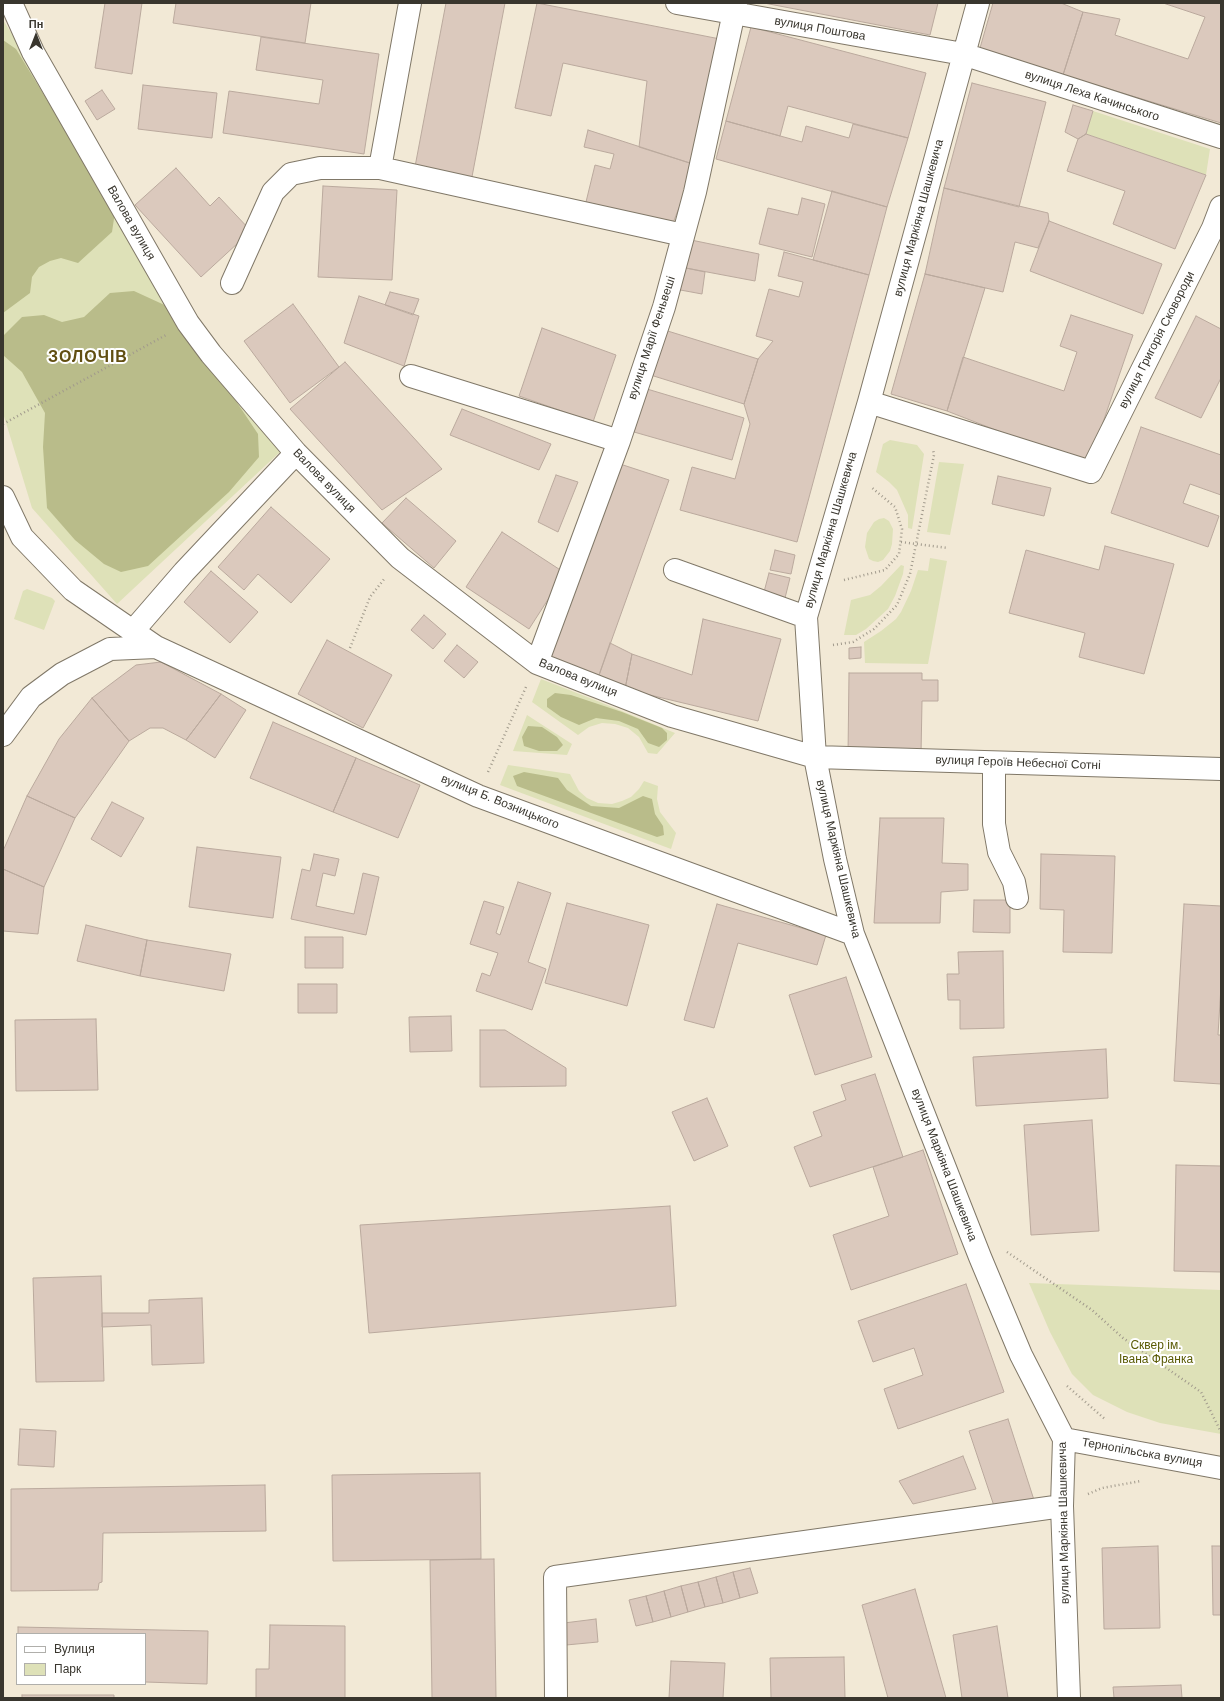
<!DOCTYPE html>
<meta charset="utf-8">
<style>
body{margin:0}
#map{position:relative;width:1224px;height:1701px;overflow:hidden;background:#f2e9d6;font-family:Helvetica,sans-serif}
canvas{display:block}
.frame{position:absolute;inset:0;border:4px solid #39362e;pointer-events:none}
.legend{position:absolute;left:16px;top:1633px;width:130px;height:52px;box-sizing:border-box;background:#fff;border:1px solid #b0afab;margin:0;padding:5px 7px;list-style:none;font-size:12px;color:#39362e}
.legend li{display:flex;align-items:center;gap:8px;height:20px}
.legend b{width:20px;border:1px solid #b0afab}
.north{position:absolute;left:16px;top:16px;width:40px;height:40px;-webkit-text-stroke:3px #fff;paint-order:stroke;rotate:0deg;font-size:11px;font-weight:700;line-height:16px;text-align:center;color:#39362e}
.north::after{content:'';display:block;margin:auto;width:14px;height:18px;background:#39362e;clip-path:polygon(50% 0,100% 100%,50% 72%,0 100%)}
</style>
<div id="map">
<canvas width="1224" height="1701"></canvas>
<div class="frame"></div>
<ul class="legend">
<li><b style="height:5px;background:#fff"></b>Вулиця</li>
<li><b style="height:11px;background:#dee1b8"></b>Парк</li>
</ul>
<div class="north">Пн</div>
</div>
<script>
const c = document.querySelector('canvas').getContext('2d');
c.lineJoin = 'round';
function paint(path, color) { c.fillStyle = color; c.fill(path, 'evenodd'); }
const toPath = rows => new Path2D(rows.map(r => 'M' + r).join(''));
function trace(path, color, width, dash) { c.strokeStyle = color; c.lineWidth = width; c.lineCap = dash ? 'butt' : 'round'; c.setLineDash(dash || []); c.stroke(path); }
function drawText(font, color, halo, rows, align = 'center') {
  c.font = font + ' Helvetica,sans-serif'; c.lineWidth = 4; c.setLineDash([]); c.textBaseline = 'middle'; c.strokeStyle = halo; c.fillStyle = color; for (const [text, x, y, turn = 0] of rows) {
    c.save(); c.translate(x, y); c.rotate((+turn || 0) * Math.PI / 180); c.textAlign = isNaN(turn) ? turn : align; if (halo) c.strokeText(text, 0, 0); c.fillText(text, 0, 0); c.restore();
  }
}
const green = toPath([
 [3,20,280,452,117,604,32,508,3,413],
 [1093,111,1210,149,1206,175,1086,134],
 [890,440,917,445,924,454,912,529,908,528,908,515,897,490,889,482,876,472,883,444],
 [939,462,964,464,950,535,927,532],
 [884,518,889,521,893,529,892,544,890,551,883,560,878,562,873,561,869,559,865,547,867,533,874,522,879,519],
 [930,558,947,561,928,664,865,663,864,642,881,631,896,619,901,612,911,591,918,570,928,571],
 [901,565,904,566,903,574,895,596,888,609,866,629,856,635,844,635,851,600,870,595,881,586],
 [27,589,52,598,55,601,44,630,14,619,23,591],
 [541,679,600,702,675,733,657,754,648,753,639,737,628,728,615,724,602,723,589,727,578,735,532,702],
 [527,715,572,744,567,755,513,751],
 [508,765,570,774,579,791,587,798,598,803,612,804,622,801,631,797,639,789,644,781,658,786,657,799,660,812,676,833,671,849,500,785],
 [1029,1283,1221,1290,1221,1434,1160,1423,1127,1412,1093,1395,1072,1374,1050,1332]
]);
const forest = toPath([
 [3,40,16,49,115,212,112,232,78,263,61,258,50,261,39,267,32,277,30,293,3,313],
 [134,291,171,308,222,380,258,434,259,457,229,492,148,566,121,572,104,564,75,540,47,508,43,447,45,413,22,372,3,355,3,336,22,317,44,315,62,322,84,317,110,293],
 [555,693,571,695,622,712,662,728,667,733,667,740,659,747,648,743,638,729,619,721,596,718,579,725,561,717,547,707,547,699],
 [528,726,542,727,557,737,563,745,557,751,539,751,524,746,522,737],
 [524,772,558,778,567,790,591,806,619,808,643,796,652,799,655,814,663,826,664,835,657,837,517,786,513,776]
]);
const building = toPath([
 [105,3,142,3,132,74,95,68,105,3],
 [176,3,311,3,305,43,173,23,176,3],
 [446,3,505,3,471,182,414,172,446,3],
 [537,3,720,39,696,165,639,147,647,81,563,63,551,116,515,108,537,3],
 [764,3,938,3,930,35,764,3],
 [993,3,1061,3,1083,12,1063,75,980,48,993,3],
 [1163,3,1221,3,1221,123,1063,75,1083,12,1120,19,1115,35,1188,59,1205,17,1163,3],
 [751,27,926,73,908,138,788,106,780,136,726,121,751,27],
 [261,37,379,54,364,154,223,133,229,91,319,104,323,80,256,70,261,37],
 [972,83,1046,102,1019,207,944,188,972,83],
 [143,85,217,93,212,138,138,129,143,85],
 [102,90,115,109,97,120,85,101,102,90],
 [1073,105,1093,111,1086,134,1078,139,1065,132,1073,105],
 [726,121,802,142,806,126,849,138,853,124,908,138,887,207,716,159,726,121],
 [588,130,696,165,673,223,586,202,595,165,610,169,614,154,584,147,588,130],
 [1086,134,1206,175,1175,249,1113,224,1125,191,1067,171,1078,139,1086,134],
 [176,168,210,206,219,197,251,231,201,277,135,205,176,168],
 [323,186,397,190,392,280,318,277,323,186],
 [944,188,1048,213,1049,221,1038,248,1015,242,1003,292,925,274,944,188],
 [832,191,887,207,869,275,813,260,832,191],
 [802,198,825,204,812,257,759,244,768,208,798,215,802,198],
 [1049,221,1162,264,1143,314,1030,271,1049,221],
 [691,240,759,254,755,281,686,268,691,240],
 [784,252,869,275,797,542,680,510,692,467,735,479,750,424,744,404,758,359,773,341,756,336,769,289,799,297,803,282,778,276,784,252],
 [686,268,705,272,702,294,675,289,686,268],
 [925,274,985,288,947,411,891,394,925,274],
 [390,292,419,299,413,315,385,305,390,292],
 [359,296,419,316,404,366,344,343,359,296],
 [293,304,339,367,290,403,244,341,293,304],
 [1071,315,1133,335,1088,466,947,411,963,357,1064,391,1077,352,1060,346,1071,315],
 [1196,316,1221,329,1221,378,1201,418,1155,398,1196,316],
 [542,328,616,355,593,422,519,396,542,328],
 [658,328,758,359,744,404,644,373,658,328],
 [345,362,442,469,382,510,290,409,345,362],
 [647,389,744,418,732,460,634,432,647,389],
 [462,409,551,444,539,470,450,435,462,409],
 [1141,427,1221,455,1221,495,1190,484,1183,503,1219,516,1208,547,1111,513,1141,427],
 [617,463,669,480,598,678,547,660,617,463],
 [556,475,578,482,558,532,538,522,556,475],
 [998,476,1051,488,1044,516,992,504,998,476],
 [406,498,456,541,434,568,382,523,406,498],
 [271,507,330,559,291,603,258,574,244,590,218,567,271,507],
 [502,532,565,573,529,629,466,587,502,532],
 [1105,546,1174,564,1144,674,1079,657,1085,633,1009,613,1026,550,1099,570,1105,546],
 [775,550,795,555,791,574,770,570,775,550],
 [211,571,258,612,230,643,184,602,211,571],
 [769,573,790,578,785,598,764,592,769,573],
 [424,615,446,634,433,649,411,630,424,615],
 [703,619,781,639,758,721,625,689,632,654,692,675,703,619],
 [327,640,392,675,363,728,298,694,327,640],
 [610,643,632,654,625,689,598,678,610,643],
 [457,645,478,662,464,678,444,661,457,645],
 [861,647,861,658,849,659,849,648,861,647],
 [161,662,221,694,186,740,163,728,150,728,129,741,92,698,136,665,161,662],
 [849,673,922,673,922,680,938,680,938,701,922,701,921,755,848,755,849,673],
 [221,694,246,710,215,758,186,740,221,694],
 [92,698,129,741,75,818,27,796,59,739,92,698],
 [273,722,356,758,333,812,250,778,273,722],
 [356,758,420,785,398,838,333,812,356,758],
 [27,796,75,818,44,887,3,869,3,851,27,796],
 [112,802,144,818,121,857,91,839,112,802],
 [880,818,944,818,942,863,968,864,968,890,941,892,940,923,874,923,880,818],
 [197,847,281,857,273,918,189,907,197,847],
 [314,854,339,859,335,876,323,873,316,906,354,914,363,873,379,877,366,935,291,919,302,869,310,871,314,854],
 [1041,854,1115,856,1112,953,1063,952,1064,910,1040,909,1041,854],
 [3,869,44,887,38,934,3,931,3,869],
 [518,882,551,893,528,962,546,969,532,1010,476,991,482,973,490,976,498,953,470,944,484,901,504,907,496,933,500,935,518,882],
 [974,900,1010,900,1010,933,973,932,974,900],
 [567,903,649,925,627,1006,545,983,567,903],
 [717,904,826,935,817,965,738,943,714,1028,684,1020,717,904],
 [1184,904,1221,906,1221,986,1218,1035,1221,1035,1221,1084,1174,1081,1184,904],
 [86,925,147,940,140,976,77,961,86,925],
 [305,937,343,937,343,968,305,968,305,937],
 [147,940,231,954,224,991,140,976,147,940],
 [1003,951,1004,1028,960,1029,960,1000,948,1000,947,974,959,974,958,952,1003,951],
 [846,977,872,1057,815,1075,789,995,846,977],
 [298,984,337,984,337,1013,298,1013,298,984],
 [451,1016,452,1051,410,1052,409,1017,451,1016],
 [96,1019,98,1090,16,1091,15,1020,96,1019],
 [480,1030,505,1030,566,1068,566,1086,480,1087,480,1030],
 [1106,1049,1108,1098,976,1106,973,1057,1106,1049],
 [875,1074,903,1157,810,1187,794,1147,822,1136,813,1112,846,1100,841,1085,875,1074],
 [707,1098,728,1146,694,1161,672,1112,707,1098],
 [1092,1120,1099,1231,1031,1235,1024,1125,1092,1120],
 [923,1150,958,1254,851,1290,833,1235,889,1216,873,1167,923,1150],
 [1176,1165,1221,1166,1221,1272,1174,1271,1176,1165],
 [670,1206,676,1306,369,1333,360,1225,670,1206],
 [101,1276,104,1381,36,1382,33,1278,101,1276],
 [966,1284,1004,1392,898,1429,884,1389,923,1375,914,1348,873,1362,858,1321,966,1284],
 [202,1298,204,1363,152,1365,151,1325,102,1327,102,1313,149,1313,149,1300,202,1298],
 [1008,1419,1034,1500,996,1512,969,1431,1008,1419],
 [20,1429,56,1431,54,1467,18,1465,20,1429],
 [963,1456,976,1489,913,1504,899,1481,963,1456],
 [480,1473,481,1559,333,1561,332,1475,480,1473],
 [265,1485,266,1531,103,1533,102,1582,99,1583,98,1590,11,1591,11,1489,265,1485],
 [1158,1546,1160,1628,1104,1629,1102,1548,1158,1546],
 [1212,1546,1221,1546,1221,1615,1213,1615,1212,1546],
 [494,1559,496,1698,432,1698,430,1560,494,1559],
 [750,1568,758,1593,740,1598,733,1572,750,1568],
 [733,1572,740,1598,723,1603,716,1577,733,1572],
 [716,1577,723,1603,705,1607,698,1582,716,1577],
 [698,1582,705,1607,688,1612,681,1586,698,1582],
 [681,1586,688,1612,671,1617,664,1591,681,1586],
 [915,1589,946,1698,888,1698,862,1605,915,1589],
 [664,1591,671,1617,653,1622,646,1596,664,1591],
 [646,1596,653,1622,636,1626,629,1600,646,1596],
 [596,1619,598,1642,566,1645,564,1623,596,1619],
 [270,1625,345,1626,345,1698,256,1698,256,1669,269,1669,270,1625],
 [997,1626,1008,1698,962,1698,953,1635,997,1626],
 [18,1627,208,1631,207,1684,145,1682,145,1634,18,1634,18,1627],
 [844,1657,845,1698,771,1698,770,1658,844,1657],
 [671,1661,725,1663,723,1698,669,1698,671,1661],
 [1181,1685,1182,1698,1114,1698,1113,1687,1181,1685],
 [22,1695,114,1695,114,1698,22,1698,22,1695]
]);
const path = toPath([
 [3,424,166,335],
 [901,542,948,548],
 [844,580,885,570,899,554,902,529,895,507,871,487],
 [833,645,853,642,874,629,897,605,910,574,934,455,933,449],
 [350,648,370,597,385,578],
 [488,772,526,687],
 [1007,1252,1092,1310,1123,1338,1201,1392,1221,1432],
 [1067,1386,1106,1420],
 [1088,1494,1102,1488,1141,1481]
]);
const minor = toPath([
 [11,3,33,52,188,323,211,354,296,453,400,558,537,663,672,716,815,757,1221,769],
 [677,3,963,54,1221,137],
 [978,3,869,402,806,617,815,757,835,859,853,934,980,1257,1021,1355,1064,1439,1062,1506,1069,1698],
 [380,168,683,235],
 [232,283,273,192,291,174,320,168,380,168,410,3],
 [411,376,619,441],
 [869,402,1091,472,1213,228,1221,207],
 [3,497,22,537,73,590,156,647,478,796,853,934],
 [675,570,806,617],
 [133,631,184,572,296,453],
 [537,663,619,441,664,307,695,192,736,3],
 [3,735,31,697,62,674,110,649,156,647],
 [994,763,994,824,999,852,1014,882,1017,898],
 [1064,1439,1221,1468],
 [556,1698,555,1577,1062,1506]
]);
const streetNames = [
 ["вулиця Поштова",820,29,10],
 ["вулиця Леха Качинського",1092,96,18],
 ["вулиця Маркіяна Шашкевича",919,218,-75],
 ["Валова вулиця",131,223,60],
 ["вулиця Марії Феньвеші",652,338,-72],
 ["вулиця Григорія Сковороди",1157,340,-63],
 ["Валова вулиця",324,481,46],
 ["вулиця Маркіяна Шашкевича",831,530,-74],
 ["Валова вулиця",578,678,22],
 ["вулиця Героїв Небесної Сотні",1018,763,2],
 ["вулиця Б. Возницького",500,802,22],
 ["вулиця Маркіяна Шашкевича",838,859,77],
 ["вулиця Маркіяна Шашкевича",944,1165,69],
 ["Тернопільська вулиця",1142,1453,10],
 ["вулиця Маркіяна Шашкевича",1064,1523,-91]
];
const parkNames = [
 ["Сквер ім.",1156,1346],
 ["Івана Франка",1156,1360]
];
const districtNames = [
 ["ЗОЛОЧІВ",88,358]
];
paint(green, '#dee1b8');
paint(forest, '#b9bc8a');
paint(building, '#dbc9bd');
trace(building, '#baa99d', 1);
trace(minor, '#807868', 24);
trace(path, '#a19a8c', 2.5, [1, 3]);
trace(minor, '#fff', 22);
drawText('12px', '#39362e', '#fff', streetNames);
drawText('12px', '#5a5b05', '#fff', parkNames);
c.letterSpacing = '1px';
drawText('bold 16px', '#614e11', '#fff', districtNames);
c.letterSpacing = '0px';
</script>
